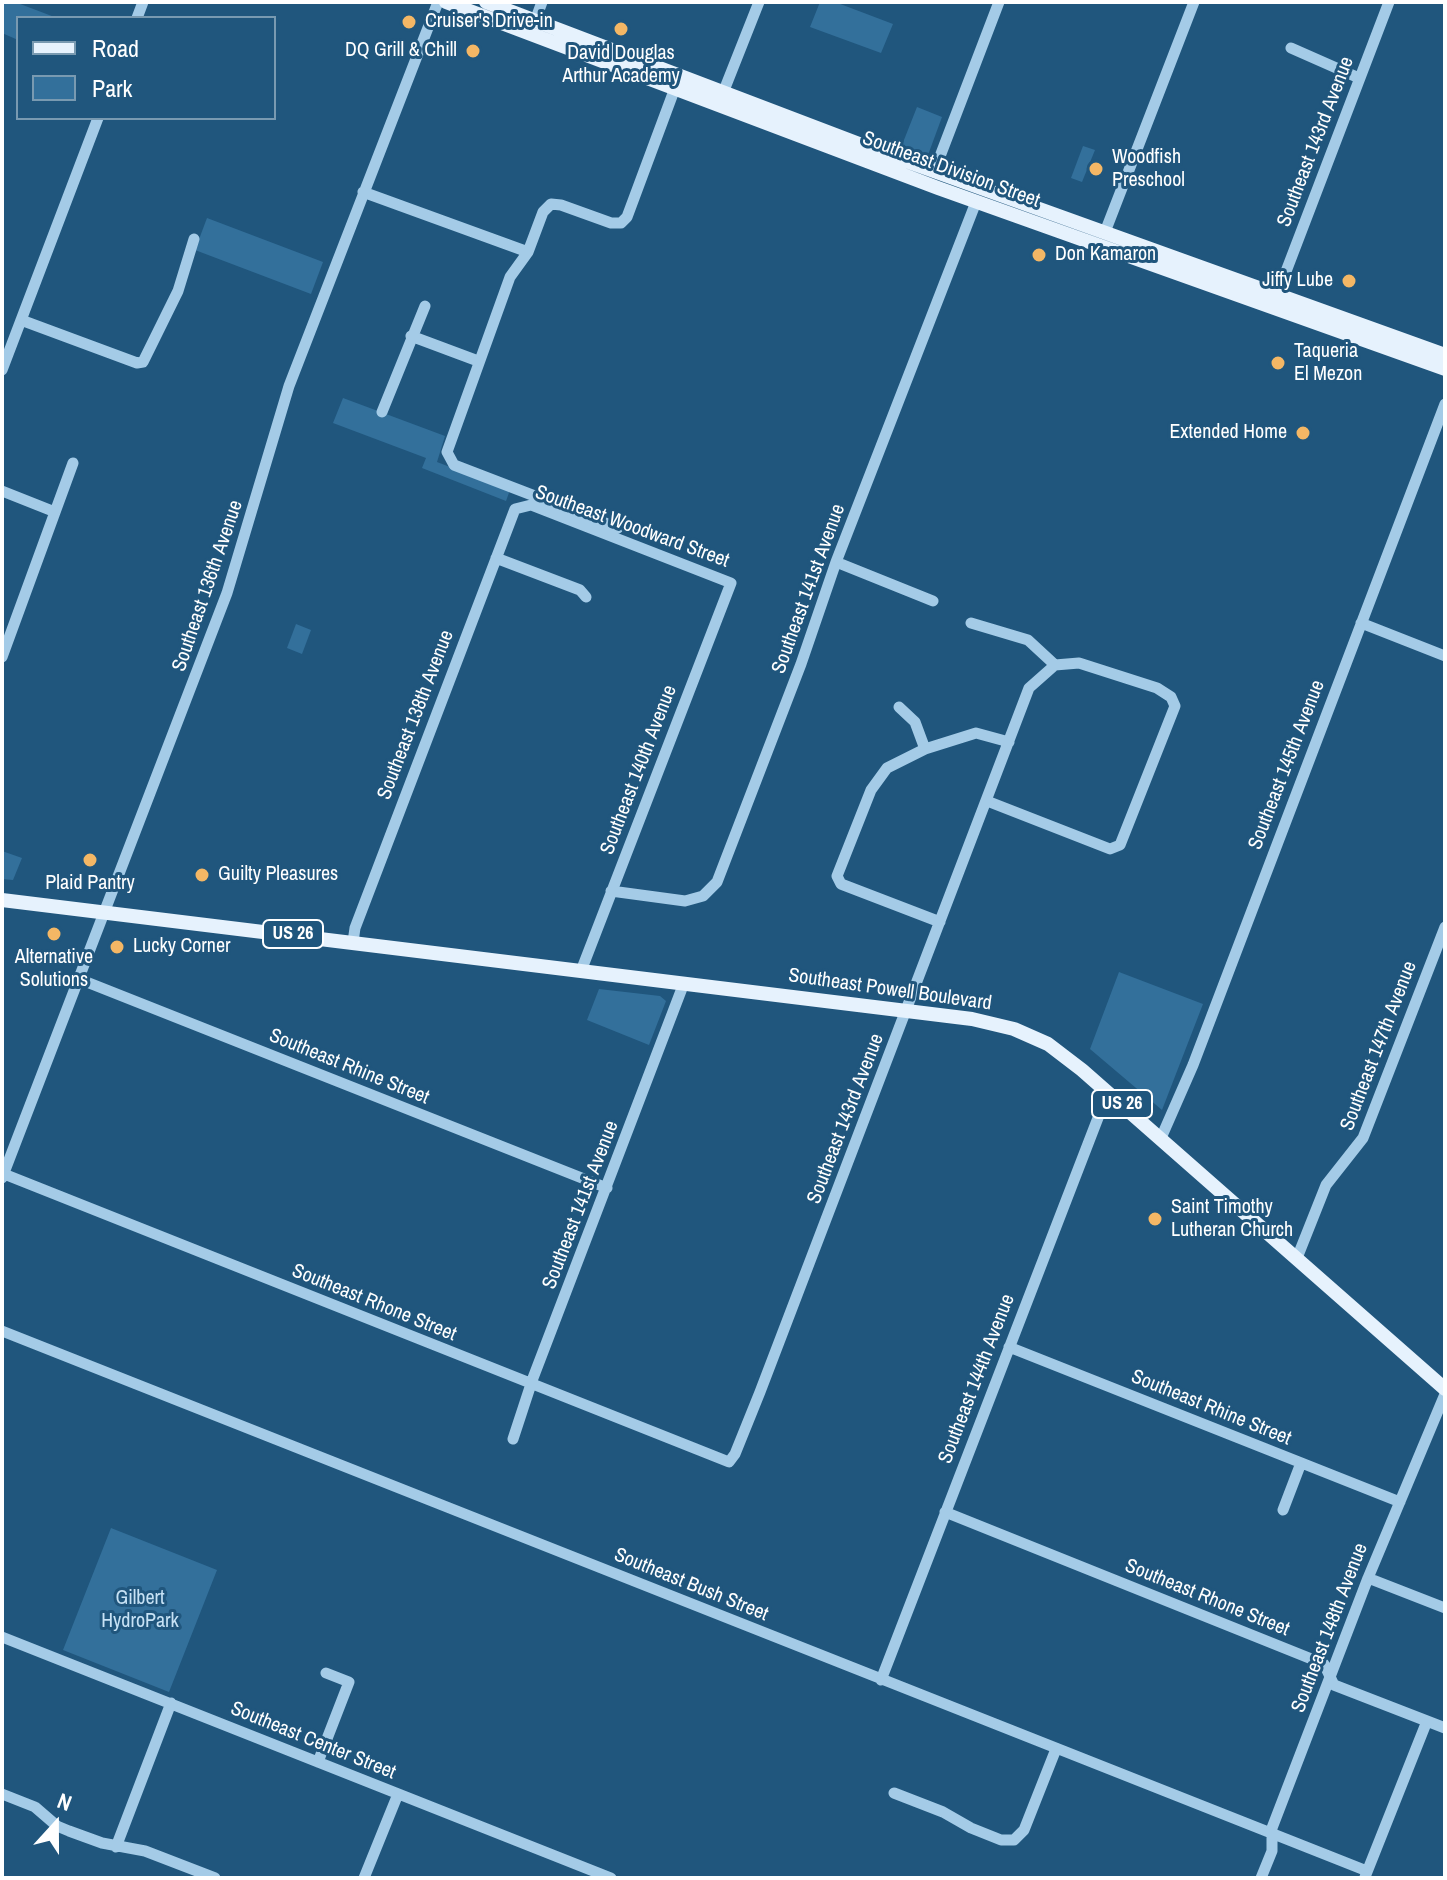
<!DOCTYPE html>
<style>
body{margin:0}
#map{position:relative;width:1447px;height:1880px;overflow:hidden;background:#20567d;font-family:"Archivo Narrow",sans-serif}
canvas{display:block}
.frame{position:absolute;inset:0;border:4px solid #fff;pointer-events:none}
.legend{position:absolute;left:16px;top:16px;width:260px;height:104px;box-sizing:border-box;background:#20567d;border:2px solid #799ab1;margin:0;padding:10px 14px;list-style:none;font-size:24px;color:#fff}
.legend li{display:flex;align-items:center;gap:16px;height:40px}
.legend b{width:40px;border:2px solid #799ab1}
.north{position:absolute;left:16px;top:1784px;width:80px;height:80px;-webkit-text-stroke:6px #20567d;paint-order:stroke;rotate:21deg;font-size:22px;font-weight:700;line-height:32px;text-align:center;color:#fff}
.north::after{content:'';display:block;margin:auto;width:28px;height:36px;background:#fff;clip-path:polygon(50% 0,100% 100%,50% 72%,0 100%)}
</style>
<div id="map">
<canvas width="1447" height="1880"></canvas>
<div class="frame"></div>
<ul class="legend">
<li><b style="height:10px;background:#e6f2fd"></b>Road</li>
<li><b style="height:22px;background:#33709b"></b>Park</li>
</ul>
<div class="north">N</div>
</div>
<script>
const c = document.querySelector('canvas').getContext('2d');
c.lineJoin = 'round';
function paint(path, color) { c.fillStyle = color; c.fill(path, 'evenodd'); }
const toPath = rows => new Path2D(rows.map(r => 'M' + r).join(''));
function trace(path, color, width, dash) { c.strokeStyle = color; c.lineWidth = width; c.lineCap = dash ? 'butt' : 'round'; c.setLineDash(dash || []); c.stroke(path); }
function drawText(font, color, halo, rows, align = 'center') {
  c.font = font + ' "Archivo Narrow",sans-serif'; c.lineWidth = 6; c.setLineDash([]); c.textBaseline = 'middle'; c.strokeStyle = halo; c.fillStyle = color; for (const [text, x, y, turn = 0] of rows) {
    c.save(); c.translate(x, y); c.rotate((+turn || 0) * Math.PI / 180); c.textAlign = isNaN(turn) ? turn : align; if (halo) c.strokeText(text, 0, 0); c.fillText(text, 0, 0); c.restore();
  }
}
const green = toPath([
 [2,2,15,2,57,18,18,18,18,40,2,33],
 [820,2,835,2,893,24,881,53,810,27],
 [917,107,942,117,928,155,902,145],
 [1083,146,1095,150,1082,182,1071,178],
 [207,218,323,262,311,294,195,250],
 [343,398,445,436,437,462,510,490,506,501,422,468,426,458,333,423],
 [296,624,311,630,302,654,287,648],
 [2,851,22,858,13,880,2,879],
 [1119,972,1203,1004,1162,1110,1090,1049],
 [599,989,660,996,666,1001,649,1045,587,1020],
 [111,1528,217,1570,169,1692,63,1650]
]);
const minor = toPath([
 [137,18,143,2],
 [535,21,542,2],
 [1291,48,1359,78],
 [721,98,759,2],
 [934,172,999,2],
 [363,192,528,252],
 [1105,232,1194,2],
 [1277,295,1389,2],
 [21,320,137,363,143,362,178,291,194,239],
 [411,336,478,361],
 [2,370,98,118],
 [382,412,425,306],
 [2,491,55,512],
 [618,528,454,465,447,452,510,277,528,252,543,212,551,204,561,205,611,223,621,223,627,217,675,88],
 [496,558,580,590,586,597],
 [836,562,933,601],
 [971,623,1028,640,1055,665,1079,663,1157,688,1171,697,1175,706,1120,845,1110,849,987,801],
 [1361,623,1445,656],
 [2,657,73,463],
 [899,707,915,722,925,749],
 [611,891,685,901,703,896,717,882,801,664,836,562,976,202],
 [940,922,841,884,837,876,871,790,887,768,925,749,976,733,1009,742],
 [353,942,355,928,515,509,531,505,731,583,581,971],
 [79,979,607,1188],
 [1161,1138,1193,1065,1445,404],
 [4,1174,729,1462,735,1454,760,1392,1029,688,1055,665],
 [2,1178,227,593,289,386,438,2],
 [1297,1258,1326,1185,1363,1138,1445,927],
 [2,1331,1367,1871],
 [1009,1347,1400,1502],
 [513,1439,533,1378,684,983],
 [1283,1510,1301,1463],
 [945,1512,1324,1664,1334,1685,1445,1728],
 [1368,1578,1445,1608],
 [2,1637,611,1878],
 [881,1680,1108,1092],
 [318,1762,349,1682,326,1673],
 [894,1793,943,1812,971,1828,1001,1840,1014,1840,1024,1830,1056,1749],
 [2,1794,35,1807,57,1826,69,1831,102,1843,145,1851,215,1878],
 [116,1847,171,1703],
 [1365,1877,1427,1721],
 [364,1878,398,1794],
 [1261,1878,1272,1851,1272,1828,1368,1578,1445,1394]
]);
const major = toPath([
 [446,2,938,188,1445,369],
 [486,2,867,147,1445,355],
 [2,900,972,1019,1014,1029,1048,1044,1082,1070,1445,1389]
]);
const markers = [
 [409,22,8,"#f4b765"],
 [621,29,8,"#f4b765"],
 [473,51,8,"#f4b765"],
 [1096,169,8,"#f4b765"],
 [1039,255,8,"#f4b765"],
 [1349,281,8,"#f4b765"],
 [1278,363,8,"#f4b765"],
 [1303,433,8,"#f4b765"],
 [90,860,8,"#f4b765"],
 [202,875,8,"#f4b765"],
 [54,934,8,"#f4b765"],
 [117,947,8,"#f4b765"],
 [1155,1219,8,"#f4b765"]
];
const shields = [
 [293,934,60],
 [1122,1104,60]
];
const shieldNames = [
 ["US 26",293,934],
 ["US 26",1122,1104]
];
const poiNames = [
 ["Cruiser's Drive-in",425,22],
 ["DQ Grill & Chill",457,51,"right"],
 ["David Douglas",621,54,"center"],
 ["Arthur Academy",621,77,"center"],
 ["Woodfish",1112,158],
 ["Preschool",1112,181],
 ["Don Kamaron",1055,255],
 ["Jiffy Lube",1333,281,"right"],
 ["Taqueria",1294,352],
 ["El Mezon",1294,375],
 ["Extended Home",1287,433,"right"],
 ["Guilty Pleasures",218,875],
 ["Plaid Pantry",90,884,"center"],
 ["Lucky Corner",133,947],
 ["Alternative",54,958,"center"],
 ["Solutions",54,981,"center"],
 ["Saint Timothy",1171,1208],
 ["Lutheran Church",1171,1231]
];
const streetNames = [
 ["Southeast 143rd Avenue",1316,142,-69],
 ["Southeast Division Street",951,170,20],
 ["Southeast Woodward Street",632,527,20],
 ["Southeast 136th Avenue",208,586,-71],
 ["Southeast 141st Avenue",809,589,-70],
 ["Southeast 138th Avenue",416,715,-69],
 ["Southeast 145th Avenue",1287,765,-69],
 ["Southeast 140th Avenue",639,770,-69],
 ["Southeast Powell Boulevard",890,990,8],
 ["Southeast 147th Avenue",1379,1046,-69],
 ["Southeast Rhine Street",349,1067,22],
 ["Southeast 143rd Avenue",846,1119,-69],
 ["Southeast 141st Avenue",581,1205,-69],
 ["Southeast Rhone Street",374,1303,22],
 ["Southeast 144th Avenue",977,1379,-69],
 ["Southeast Rhine Street",1211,1408,22],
 ["Southeast Bush Street",691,1585,22],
 ["Southeast Rhone Street",1207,1598,22],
 ["Southeast 148th Avenue",1330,1628,-69],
 ["Southeast Center Street",313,1741,22]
];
const parkNames = [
 ["Gilbert",140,1599],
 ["HydroPark",140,1622]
];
paint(green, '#33709b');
trace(minor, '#a4cbe7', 11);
trace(major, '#e6f2fd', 14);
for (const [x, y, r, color] of markers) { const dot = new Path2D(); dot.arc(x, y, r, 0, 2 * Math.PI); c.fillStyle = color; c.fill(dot); trace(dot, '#20567d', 3); }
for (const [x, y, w] of shields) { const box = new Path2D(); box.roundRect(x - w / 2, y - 14, w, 28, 6); c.fillStyle = '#20567d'; c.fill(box); trace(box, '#fff', 2); }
drawText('bold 18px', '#fff', null, shieldNames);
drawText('20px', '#fff', '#20567d', poiNames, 'left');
drawText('20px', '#fff', '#20567d', streetNames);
drawText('20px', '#c7e2f5', '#20567d', parkNames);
</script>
